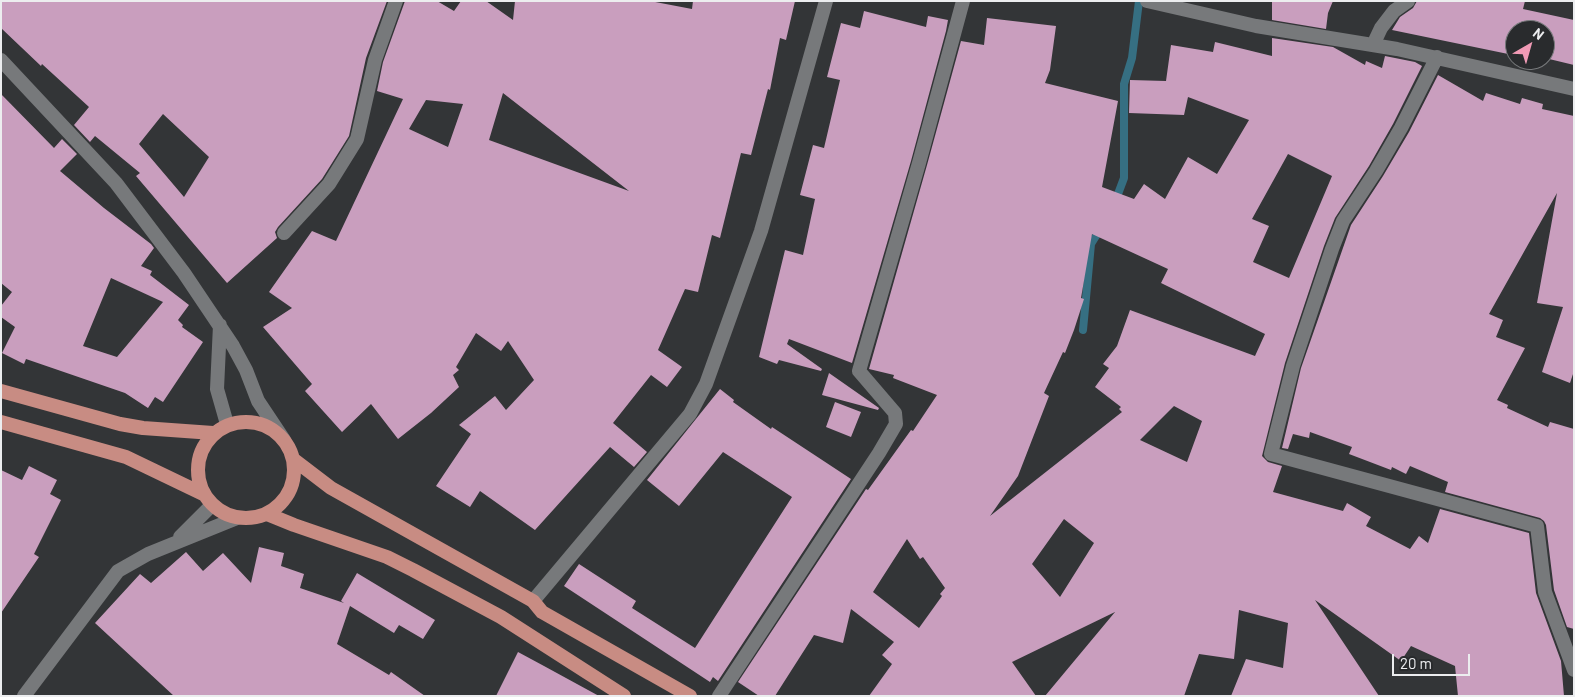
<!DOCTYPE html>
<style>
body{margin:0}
#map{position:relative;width:1575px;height:697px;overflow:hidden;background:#333537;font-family:Barlow,sans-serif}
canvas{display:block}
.frame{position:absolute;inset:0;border:2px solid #ecedef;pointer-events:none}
.north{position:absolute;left:1505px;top:20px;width:50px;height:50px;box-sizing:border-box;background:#292b2d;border:1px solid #77797b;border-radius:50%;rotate:38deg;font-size:14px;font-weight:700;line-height:20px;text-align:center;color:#ecedef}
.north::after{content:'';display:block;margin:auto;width:18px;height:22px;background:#f09ab5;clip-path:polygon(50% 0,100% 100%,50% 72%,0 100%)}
.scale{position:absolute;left:1392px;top:654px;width:78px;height:22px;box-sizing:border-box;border:2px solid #ecedef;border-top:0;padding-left:6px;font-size:15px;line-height:18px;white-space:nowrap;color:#ecedef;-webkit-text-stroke:4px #292b2d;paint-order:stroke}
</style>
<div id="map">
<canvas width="1575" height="697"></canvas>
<div class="frame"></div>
<div class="north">N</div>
<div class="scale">20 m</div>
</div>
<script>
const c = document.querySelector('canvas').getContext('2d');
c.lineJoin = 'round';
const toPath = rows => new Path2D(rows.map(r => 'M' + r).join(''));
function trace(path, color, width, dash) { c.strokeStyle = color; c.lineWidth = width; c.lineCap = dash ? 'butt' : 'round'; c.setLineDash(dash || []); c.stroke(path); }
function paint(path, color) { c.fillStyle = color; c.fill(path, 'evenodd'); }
const stream = toPath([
 [1115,202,1124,178,1124,84,1132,58,1139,1],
 [1083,330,1091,244,1101,228]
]);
const building = toPath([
 [1,1,387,1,366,58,349,136,322,179,278,227,275,232,277,238,227,283,136,176,140,173,95,136,90,142,74,125,89,107,42,64,41,66,1,28],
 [163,114,209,157,184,197,139,144],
 [405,1,437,1,454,11,461,1,486,1,513,20,515,1,650,1,692,9,693,1,795,1,786,40,780,38,770,90,768,89,751,155,741,153,720,238,712,235,698,292,685,289,658,350,682,367,667,387,651,375,613,423,647,452,634,467,610,447,535,530,480,491,470,507,436,486,471,434,459,425,495,396,506,410,534,380,508,341,501,351,476,333,456,367,459,370,453,375,459,387,431,413,398,439,371,404,342,432,305,391,312,384,263,327,292,308,269,292,312,231,336,241,403,99,377,91,383,62],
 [503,93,629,191,489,140],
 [426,100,463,104,448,147,409,129],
 [1272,1,1333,1,1328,13,1326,29,1272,20],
 [1417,1,1525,1,1523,9,1574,20,1574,65,1545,58,1545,30,1515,30,1515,52,1513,55,1392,30,1400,17,1413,8],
 [864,11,926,27,928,16,948,20,946,31,911,161,852,363,789,339,787,344,822,369,821,371,779,360,777,364,759,357,785,250,803,255,815,199,800,195,813,145,824,148,840,80,827,77,841,23,860,28],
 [987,18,1056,26,1050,70,1045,83,1118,101,1102,187,1134,199,1144,184,1165,199,1188,157,1217,174,1249,120,1188,97,1184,115,1129,113,1130,80,1166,81,1171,45,1213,52,1215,42,1272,56,1272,38,1333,47,1365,65,1366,61,1382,68,1385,56,1415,62,1422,66,1393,124,1369,166,1335,218,1324,246,1285,363,1262,456,1268,462,1282,466,1273,492,1343,511,1347,503,1371,517,1366,526,1410,549,1419,536,1428,543,1440,509,1529,533,1536,593,1561,661,1564,696,1458,696,1455,666,1411,646,1401,661,1315,600,1379,696,1231,696,1246,659,1283,668,1288,623,1239,610,1234,659,1199,654,1184,696,1045,696,1115,612,1012,662,1036,696,869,696,892,664,882,655,894,642,851,609,843,643,814,635,775,696,759,696,738,682,866,489,868,490,911,430,913,431,937,395,893,378,894,375,869,369,927,165,961,41,984,45],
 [1288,154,1332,176,1289,278,1253,262,1269,226,1252,219],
 [1092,234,1168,269,1161,283,1265,334,1255,356,1130,310,1117,346,1103,364,1109,368,1095,387,1121,407,1119,409,1122,412,990,516,1018,476,1049,396,1044,393,1063,352,1065,353,1074,330,1084,299,1081,298],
 [1174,406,1202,421,1187,462,1140,440],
 [1064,519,1094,543,1060,597,1032,564],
 [907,539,920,559,923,557,945,588,940,594,942,596,919,628,873,592],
 [1438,75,1483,101,1486,93,1520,104,1522,98,1543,104,1542,109,1574,116,1574,371,1570,383,1542,372,1563,307,1537,303,1557,193,1489,314,1503,320,1496,337,1525,348,1497,400,1508,405,1507,408,1548,427,1550,422,1574,429,1574,629,1567,627,1554,590,1546,525,1544,521,1540,518,1445,492,1448,482,1410,466,1406,474,1392,467,1391,470,1349,454,1352,447,1310,432,1309,438,1293,434,1288,449,1282,448,1301,368,1351,225,1383,176,1409,132],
 [1,94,54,148,62,139,77,154,60,171,104,208,151,244,154,248,141,266,152,271,150,275,189,305,178,320,183,325,182,327,203,342,163,402,155,397,148,408,125,393,26,359,24,364,2,353,15,327,1,317,1,306,12,292,1,283],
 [111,278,163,302,117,357,83,346],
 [829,373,879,408,878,410,822,395],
 [720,389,734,400,733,402,771,429,772,427,851,479,718,681,713,677,710,682,564,586,579,564,636,601,632,608,695,648,792,497,723,452,679,506,647,480],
 [835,402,861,412,851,437,826,427],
 [29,466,57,480,50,494,61,500,34,554,39,557,1,613,1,470,22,480],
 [259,547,284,553,281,566,304,574,300,588,344,603,341,601,357,573,435,620,423,639,399,625,394,633,350,606,337,644,389,675,391,672,425,696,174,696,95,623,140,574,151,583,186,552,203,571,223,553,251,583],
 [518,652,544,666,599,696,496,696]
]);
const minor = toPath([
 [1147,1,1256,26,1397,49,1574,89],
 [1373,45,1381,28,1394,11,1408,1],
 [1437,57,1401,128,1376,171,1343,221,1332,249,1293,366,1271,454,1537,526,1545,592,1574,670],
 [284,233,329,184,357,139,375,60,396,1],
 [180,537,212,505],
 [533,601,690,414,706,384,761,231,826,1],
 [24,696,118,571,148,554,237,518],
 [719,696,879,453,896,424,895,413,859,371,919,163,963,1]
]);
const tertiary = toPath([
 [1,60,116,183,184,273,233,346,246,370,258,401,284,440],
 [220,325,217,389,227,424]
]);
const trunk = toPath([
 [1,391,120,424,143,428,213,433],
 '198 470a48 48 0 1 1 96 0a48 48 0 1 1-96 0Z',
 [1,422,126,457,203,494],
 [293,459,331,488,533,601,542,612,690,696],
 [267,514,294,525,387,557,413,570,501,617,624,696]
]);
trace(stream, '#366f82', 8);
paint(building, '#c99ebe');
trace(minor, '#77797b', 14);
trace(tertiary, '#77797b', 14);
trace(trunk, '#c88c83', 14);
</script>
